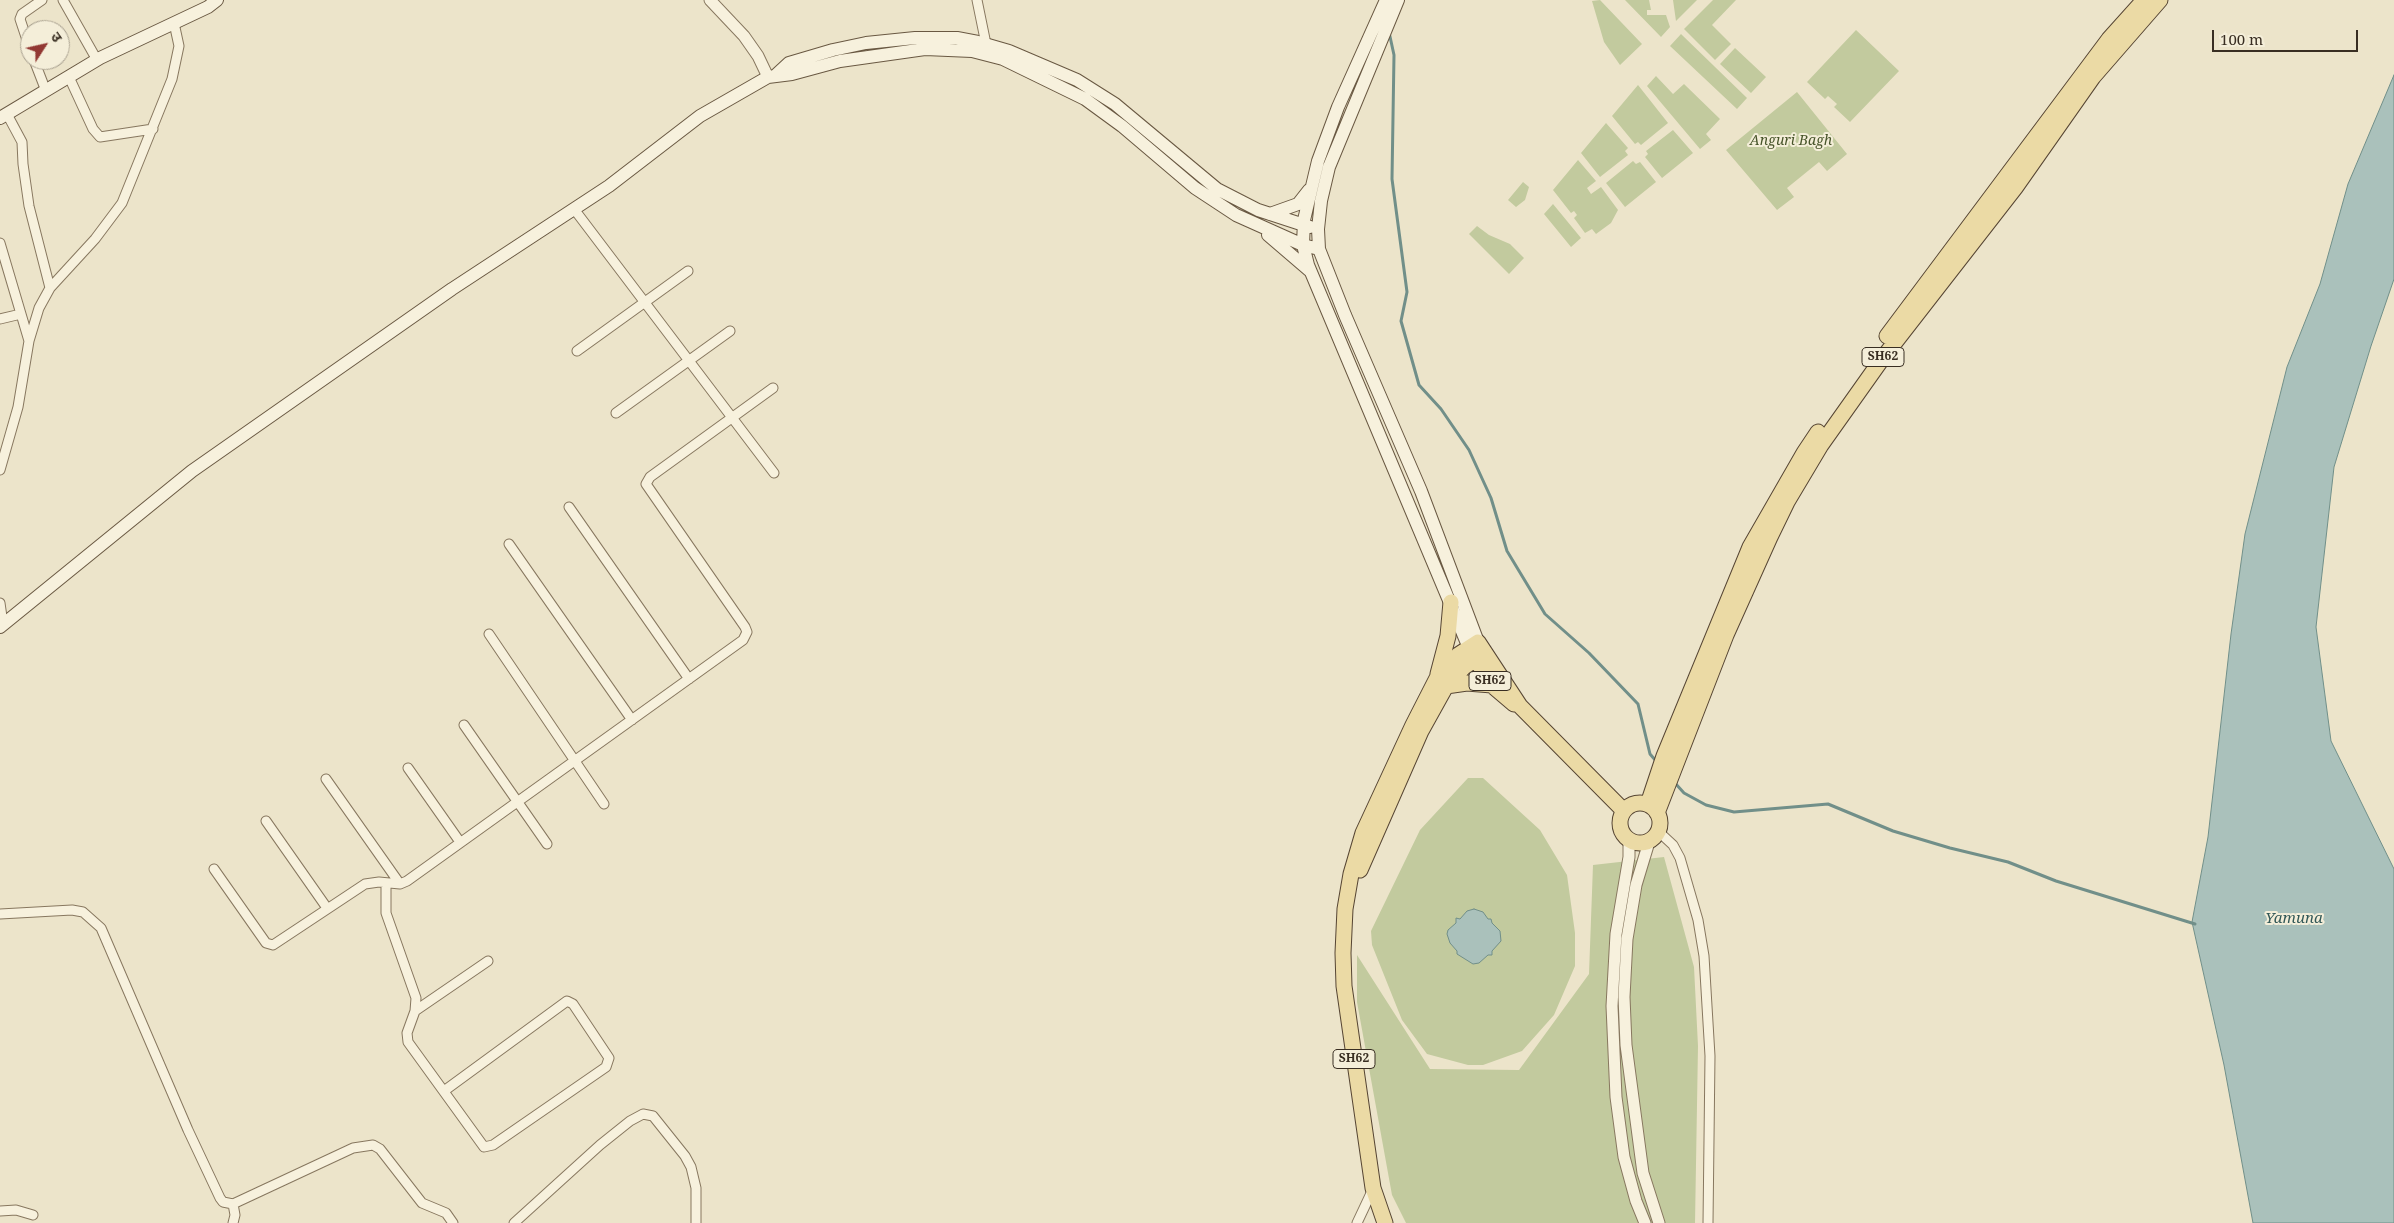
<!DOCTYPE html>
<meta charset="utf-8">
<style>
body{margin:0}
#map{position:relative;width:2394px;height:1223px;overflow:hidden;background:#ece4ca;font-family:"Noto Serif","Noto Sans Devanagari",serif}
canvas{display:block}
.north{position:absolute;left:20px;top:20px;width:50px;height:50px;box-sizing:border-box;background:#f4eed9;border:1px solid #a9a190;border-radius:50%;rotate:55deg;font-size:14px;font-weight:700;line-height:20px;text-align:center;color:#392e22}
.north::after{content:'';display:block;margin:auto;width:18px;height:22px;background:#923833;clip-path:polygon(50% 0,100% 100%,50% 72%,0 100%)}
.scale{position:absolute;left:2212px;top:30px;width:146px;height:22px;box-sizing:border-box;border:2px solid #392e22;border-top:0;padding-left:6px;font-size:15px;line-height:18px;white-space:nowrap;color:#392e22;-webkit-text-stroke:4px #f4eed9;paint-order:stroke}
</style>
<div id="map">
<canvas width="2394" height="1223"></canvas>
<div class="north">उ</div>
<div class="scale">100 m</div>
</div>
<script>
const c = document.querySelector('canvas').getContext('2d');
c.lineJoin = 'round';
function paint(path, color) { c.fillStyle = color; c.fill(path, 'evenodd'); }
const toPath = rows => new Path2D(rows.map(r => 'M' + r).join(''));
function trace(path, color, width, dash) { c.strokeStyle = color; c.lineWidth = width; c.lineCap = dash ? 'butt' : 'round'; c.setLineDash(dash || []); c.stroke(path); }
function drawText(font, color, halo, rows, align = 'center') {
  c.font = font + ' "Noto Serif",serif'; c.lineWidth = 4; c.setLineDash([]); c.textBaseline = 'middle'; c.strokeStyle = halo; c.fillStyle = color; for (const [text, x, y, turn = 0] of rows) {
    c.save(); c.translate(x, y); c.rotate((+turn || 0) * Math.PI / 180); c.textAlign = isNaN(turn) ? turn : align; if (halo) c.strokeText(text, 0, 0); c.fillText(text, 0, 0); c.restore();
  }
}
const green = toPath([
 [1600,0,1642,44,1620,65,1604,42,1592,1],
 [1625,0,1649,0,1651,10,1647,10,1647,15,1666,15,1670,27,1661,37],
 [1673,0,1697,0,1676,21],
 [1713,0,1736,0,1712,25,1731,44,1715,60,1684,29],
 [1856,30,1899,71,1850,122,1834,107,1837,104,1828,96,1825,99,1807,82],
 [1681,34,1747,98,1737,109,1670,46],
 [1735,48,1766,77,1751,93,1720,64],
 [1656,76,1673,94,1684,84,1720,119,1706,134,1711,140,1700,149,1647,86],
 [1638,85,1668,123,1641,145,1638,142,1635,144,1612,116],
 [1797,92,1847,154,1827,171,1819,162,1787,188,1794,197,1777,210,1726,150],
 [1606,123,1628,148,1625,151,1628,155,1600,177,1581,153],
 [1673,130,1693,153,1662,178,1645,157,1648,154,1646,151],
 [1578,160,1596,181,1587,188,1591,194,1601,187,1618,210,1611,223,1596,234,1592,229,1585,233,1574,218,1577,215,1574,211,1571,213,1553,190],
 [1633,161,1636,164,1640,162,1656,182,1625,207,1606,183],
 [1523,182,1529,187,1525,200,1516,207,1508,200],
 [1553,204,1581,238,1571,247,1544,214],
 [1477,226,1489,235,1510,244,1524,258,1509,274,1469,234],
 [1468,778,1483,778,1540,830,1567,875,1575,933,1575,966,1554,1015,1522,1051,1483,1065,1468,1065,1427,1054,1402,1020,1372,945,1371,931,1420,830],
 [1664,857,1694,967,1698,1046,1695,1223,1406,1223,1392,1195,1357,1002,1357,955,1430,1069,1519,1070,1589,974,1593,865]
]);
const water = toPath([
 [2394,75,2394,279,2371,346,2334,467,2316,627,2331,741,2394,869,2394,1223,2253,1223,2224,1065,2192,922,2208,837,2231,634,2245,534,2287,367,2320,284,2348,184,2394,75],
 [1474,909,1483,912,1488,919,1491,919,1492,923,1500,931,1501,941,1492,951,1492,955,1488,955,1479,963,1473,964,1457,954,1457,951,1450,943,1447,934,1448,930,1456,923,1456,918,1460,919,1467,911,1474,909]
]);
const stream = toPath([
 [1389,32,1394,55,1392,179,1407,292,1401,321,1419,385,1441,409,1469,450,1491,498,1507,551,1545,614,1589,653,1638,704,1650,754,1656,761],
 [1675,783,1684,793,1706,805,1734,812,1828,804,1893,831,1950,848,2008,862,2056,881,2195,924]
]);
const minor = toPath([
 [63,0,97,60],
 [977,0,986,44],
 [30,49,20,19,22,14,42,0],
 [34,60,46,91],
 [69,77,93,129,100,137,153,129],
 [7,114,22,142,23,164,29,206,50,288],
 [574,209,774,473],
 [0,243,29,341],
 [0,319,21,314],
 [577,351,688,271],
 [616,413,730,331],
 [0,470,18,407,29,341,39,308,50,288,95,239,122,203,172,79,179,46,174,23],
 [569,507,689,679],
 [509,544,632,720],
 [0,603,3,624],
 [489,634,604,804],
 [464,725,547,844],
 [408,768,460,842],
 [326,779,400,884],
 [266,821,327,908],
 [1659,832,1673,845,1680,858,1698,920,1704,956,1710,1056,1708,1223],
 [214,869,266,943,273,945,365,884,379,882,400,884,407,881,743,640,747,632,745,627,646,484,650,477,773,388],
 [386,883,386,913,416,998,415,1011,407,1033,408,1042,484,1147,493,1145,606,1067,609,1058,573,1004,567,1001,444,1091],
 [0,914,72,910,83,912,101,928,188,1130,220,1198,223,1202,233,1204,353,1148,373,1145,380,1149,422,1203,446,1213,453,1223],
 [415,1011,488,961],
 [233,1204,235,1215,233,1223],
 [0,1211,16,1210,33,1215],
 [514,1223,600,1145,630,1121,643,1114,653,1116,685,1156,691,1167,696,1188,696,1223],
 [1357,1223,1373,1189]
]);
const tertiary = toPath([
 [710,0,744,36,758,56,768,77],
 [1629,840,1629,857,1616,934,1612,1006,1616,1097,1624,1157,1636,1201,1645,1223],
 [1649,842,1636,885,1627,939,1624,997,1626,1045,1643,1173,1659,1223]
]);
const secondary = toPath([
 [1386,0,1338,107,1318,161,1304,220,1303,245,1308,265,1469,648],
 [1398,0,1329,167,1321,201,1318,229,1319,249,1345,315,1421,491,1478,642],
 [776,75,789,63,833,50,866,43,915,38,957,38,978,42,1009,51,1077,80,1115,104,1217,189,1258,210,1310,227],
 [0,118,100,58,208,7,217,0],
 [1270,214,1298,204,1309,190],
 [1268,235,1310,271],
 [0,627,192,471,452,289,609,186,700,116,768,77,792,74,840,61,925,49,972,51,1003,59,1085,99,1122,126,1195,188,1236,215,1303,245,1319,249]
]);
const primary = toPath([
 [1887,336,2109,39,2144,0],
 [1470,651,1494,687,1514,704],
 [1438,674,1448,636,1451,602],
 [1446,686,1467,683,1492,685],
 '1620 823a20 20 0 1 1 40 0a20 20 0 1 1-40 0Z',
 [1648,804,1664,756,1750,547,1804,453,1818,432],
 [1657,813,1726,635,1770,537,1787,502,1821,445,1882,359,2015,188,2093,77,2160,0],
 [1360,870,1421,731,1446,686,1464,667,1484,654],
 [1385,1223,1373,1188,1344,986,1343,953,1345,909,1351,874,1363,833,1413,725,1437,678,1458,655,1478,642,1520,706,1624,811]
]);
const shields = [
 [1883,357,42],
 [1490,681,42],
 [1354,1059,42]
];
const shieldNames = [
 ["SH62",1883,357],
 ["SH62",1490,681],
 ["SH62",1354,1059]
];
const parkNames = [
 ["Anguri Bagh",1791,141]
];
const waterNames = [
 ["Yamuna",2294,919]
];
paint(green, '#c2ca9e');
paint(water, '#aac1bb');
trace(water, '#718f89', 1);
trace(stream, '#718f89', 3);
trace(minor, '#87775f', 11);
trace(tertiary, '#87775f', 13);
trace(secondary, '#695842', 14);
trace(primary, '#564533', 17);
trace(minor, '#f7f1dd', 9);
trace(tertiary, '#f7f1dd', 11);
trace(secondary, '#f7f1dd', 12);
trace(primary, '#ebdaa5', 15);
for (const [x, y, w] of shields) { const box = new Path2D(); box.roundRect(x - w / 2, y - 9.5, w, 19, 4); c.fillStyle = '#f4eed9'; c.fill(box); trace(box, '#392e22', 1); }
drawText('bold 12px', '#392e22', null, shieldNames);
drawText('italic 14px', '#47542a', '#f4eed9', parkNames);
drawText('italic 15px', '#325857', '#f4eed9', waterNames);
</script>
